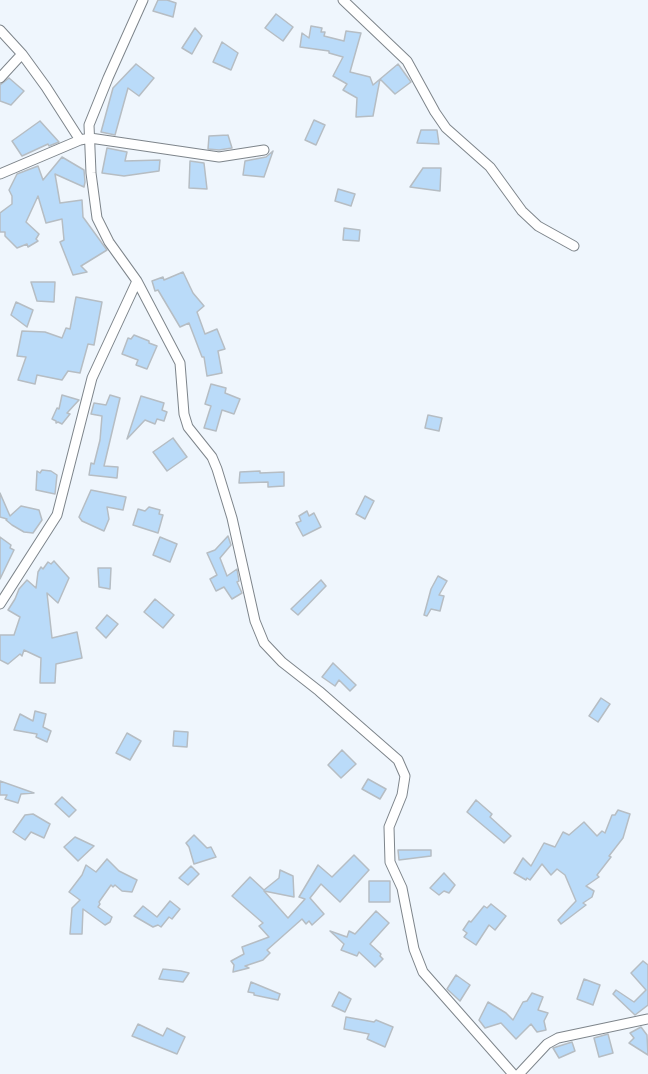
<!DOCTYPE html>
<style>
body{margin:0}
canvas{display:block;background:#eff6fd}
</style>
<canvas width="648" height="1074"></canvas>
<script>
const c = document.querySelector('canvas').getContext('2d');
c.lineJoin = 'round';
function paint(path, color) { c.fillStyle = color; c.fill(path, 'evenodd'); }
const toPath = rows => new Path2D(rows.map(r => 'M' + r).join(''));
function trace(path, color, width, dash) { c.strokeStyle = color; c.lineWidth = width; c.lineCap = dash ? 'butt' : 'round'; c.setLineDash(dash || []); c.stroke(path); }
const building = toPath([
 [158,0,167,0,176,3,173,17,153,11,158,0],
 [276,14,293,27,283,41,265,28,276,14],
 [311,26,322,28,321,32,325,32,324,36,344,41,346,31,361,33,350,72,370,77,373,85,398,64,411,82,395,94,380,79,373,116,356,117,357,98,343,90,347,84,333,76,343,57,329,53,329,51,300,47,302,33,309,38,311,26],
 [195,28,202,36,192,54,182,48,195,28],
 [222,42,238,53,231,70,213,62,222,42],
 [136,64,154,78,139,96,128,88,115,135,101,132,113,88,136,64],
 [9,78,24,91,11,105,0,101,0,85,9,78],
 [314,120,325,125,316,145,305,140,314,120],
 [40,121,59,142,49,146,48,144,22,156,12,141,40,121],
 [421,130,437,130,439,144,417,143,421,130],
 [228,135,232,148,219,150,208,149,209,136,228,135],
 [107,148,127,152,125,161,160,160,159,171,124,176,102,173,107,148],
 [273,151,264,177,243,175,245,161,266,157,273,151],
 [62,157,84,170,85,182,84,187,55,174,60,203,82,200,83,217,107,250,81,266,87,272,73,275,60,242,64,240,62,219,46,223,38,196,26,222,39,234,36,239,38,241,28,247,27,244,17,248,5,236,5,232,0,232,0,213,12,204,12,196,9,190,17,174,38,166,43,180,62,157],
 [190,161,204,163,207,189,189,188,190,161],
 [423,168,441,168,440,191,410,187,423,168],
 [338,189,355,194,351,206,335,201,338,189],
 [344,228,360,230,359,241,343,240,344,228],
 [183,272,193,293,204,306,197,312,205,334,217,329,225,349,218,351,222,373,207,376,204,357,202,357,189,323,180,327,158,290,155,291,152,281,163,277,164,280,183,272],
 [31,282,55,282,54,302,37,301,31,282],
 [76,297,102,302,94,345,88,344,80,373,68,371,62,380,37,375,35,384,18,380,26,357,17,356,22,331,45,332,62,338,66,328,70,329,76,297],
 [16,302,33,310,27,327,11,315,16,302],
 [134,335,149,341,149,343,157,346,147,369,136,365,138,360,122,354,128,338,131,339,134,335],
 [211,384,226,388,225,393,240,399,234,414,222,410,216,431,204,428,211,406,205,404,211,384],
 [62,395,79,400,67,413,70,414,62,424,58,422,56,423,56,421,52,419,57,408,59,409,62,395],
 [110,395,120,398,104,466,118,467,117,478,89,475,91,463,94,464,100,440,102,416,91,414,94,403,106,405,110,395],
 [141,396,164,403,162,410,167,412,164,421,157,419,155,424,145,420,127,439,141,396],
 [428,415,442,418,439,431,425,428,428,415],
 [173,438,187,457,167,471,153,452,173,438],
 [42,470,51,471,57,475,55,494,36,490,37,471,40,473,42,470],
 [260,471,260,473,284,472,284,486,268,487,268,482,239,483,240,472,260,471],
 [91,490,126,497,123,510,107,507,109,519,104,531,82,521,79,517,91,490],
 [0,493,10,516,21,506,39,510,42,520,33,533,24,532,12,525,6,520,7,519,0,517,0,493],
 [365,496,374,501,365,519,356,514,365,496],
 [149,507,160,510,159,514,163,515,158,533,133,525,138,509,145,511,149,507],
 [307,511,309,516,314,513,321,527,303,536,296,523,301,521,299,516,307,511],
 [228,536,231,545,220,558,227,576,237,569,239,581,237,582,242,593,232,599,224,587,216,591,210,579,217,575,207,553,215,550,228,536],
 [0,537,11,545,10,548,14,550,0,579,0,537],
 [160,537,177,544,170,562,153,555,160,537],
 [54,561,69,578,58,603,47,593,52,638,77,632,82,658,56,664,55,683,40,683,41,658,24,650,22,656,20,654,8,664,0,660,0,635,14,635,20,617,8,610,15,599,19,589,27,580,36,588,38,572,41,567,43,569,48,562,51,564,54,561],
 [98,568,111,568,110,589,99,587,98,568],
 [438,576,447,581,439,595,444,596,440,611,431,609,427,616,424,615,431,589,438,576],
 [321,580,326,586,298,615,291,609,321,580],
 [155,599,174,615,163,628,144,612,155,599],
 [107,615,118,624,106,638,96,628,107,615],
 [333,663,356,685,350,691,339,680,335,686,322,677,333,663],
 [601,698,610,704,598,722,589,716,601,698],
 [35,711,46,714,43,727,51,731,47,742,36,737,37,734,14,730,20,714,33,721,35,711],
 [174,731,188,732,187,747,173,746,174,731],
 [127,733,141,741,130,760,116,753,127,733],
 [342,750,356,764,341,778,328,765,342,750],
 [368,779,386,789,380,799,362,789,368,779],
 [0,781,34,793,21,794,18,803,5,799,7,795,0,795,0,781],
 [62,797,76,810,69,817,55,804,62,797],
 [476,800,492,814,490,817,511,836,504,843,467,812,476,800],
 [618,810,630,814,623,838,609,856,611,857,597,875,599,877,586,886,594,891,592,897,583,903,586,905,561,924,558,920,576,901,565,875,557,869,551,875,542,864,530,880,527,878,526,880,514,873,523,858,531,866,544,843,555,847,563,832,569,835,584,822,597,836,602,831,605,833,612,815,615,815,618,810],
 [33,814,50,824,44,838,31,832,25,840,13,832,25,815,33,814],
 [194,835,207,848,211,847,216,857,194,864,189,847,186,843,194,835],
 [75,837,94,846,78,861,64,847,75,837],
 [398,850,431,850,431,856,399,860,398,850],
 [354,855,369,870,340,902,321,884,310,898,324,914,312,925,309,921,306,924,302,919,267,950,270,953,263,960,245,966,249,968,233,972,234,965,231,961,244,954,242,947,269,937,259,926,263,923,232,896,250,877,264,890,279,878,280,870,293,876,294,897,264,891,288,918,305,899,299,897,318,865,332,877,354,855],
 [107,859,119,871,137,880,132,892,122,891,115,885,113,887,111,885,99,902,100,904,98,907,112,917,110,922,105,925,83,909,82,934,70,934,72,908,80,900,69,892,82,875,86,865,96,872,107,859],
 [191,866,199,874,188,885,179,878,191,866],
 [444,873,455,885,449,893,444,891,439,895,430,888,444,873],
 [369,881,390,881,390,902,369,902,369,881],
 [170,901,180,909,172,919,169,917,161,927,158,925,153,927,134,916,143,906,157,917,170,901],
 [491,904,506,916,495,930,489,925,476,945,464,937,467,933,463,930,469,921,471,922,484,906,487,908,491,904],
 [376,911,389,923,370,944,381,954,380,956,383,959,375,967,359,952,357,956,341,950,344,944,330,931,347,937,349,931,355,934,376,911],
 [643,961,648,965,648,1005,635,1015,613,994,616,990,634,1002,646,990,631,973,643,961],
 [163,969,181,971,189,973,183,982,159,979,163,969],
 [456,975,470,985,460,1001,447,989,456,975],
 [584,979,600,985,593,1005,577,999,584,979],
 [251,982,280,994,278,1000,254,995,254,993,248,992,251,982],
 [339,992,351,999,345,1012,332,1006,339,992],
 [532,993,543,997,538,1010,548,1013,544,1021,546,1030,537,1032,531,1024,516,1039,501,1023,485,1028,479,1020,488,1002,506,1013,513,1020,523,1002,527,1001,532,993],
 [346,1017,374,1022,376,1020,393,1027,385,1047,367,1039,369,1034,344,1029,346,1017],
 [138,1024,163,1036,167,1028,185,1037,177,1054,132,1036,138,1024],
 [641,1027,647,1035,648,1055,629,1043,634,1038,630,1033,641,1027],
 [608,1034,613,1053,599,1057,594,1038,608,1034],
 [572,1042,575,1051,559,1058,553,1048,572,1042]
]);
const street = toPath([
 [343,0,407,61,435,112,446,128,490,167,522,211,538,226,574,246],
 [0,30,22,54,46,87,80,140],
 [0,78,22,54],
 [0,174,80,140,90,138,219,157,264,150],
 [137,281,180,363,184,414,188,427,212,457,217,469,232,518,255,621,264,643,282,662,319,691,398,760,405,776,402,795,389,827,390,862,402,888,414,949,423,972,513,1074],
 [0,604,57,515,92,378,137,281,109,242,97,218,91,173,89,125,108,78,143,0],
 [519,1074,547,1044,558,1038,648,1019]
]);
paint(building, '#badbf9');
trace(building, '#b6bdc3', 1.5);
trace(street, '#7e858b', 11);
trace(street, '#fff', 9);
</script>
